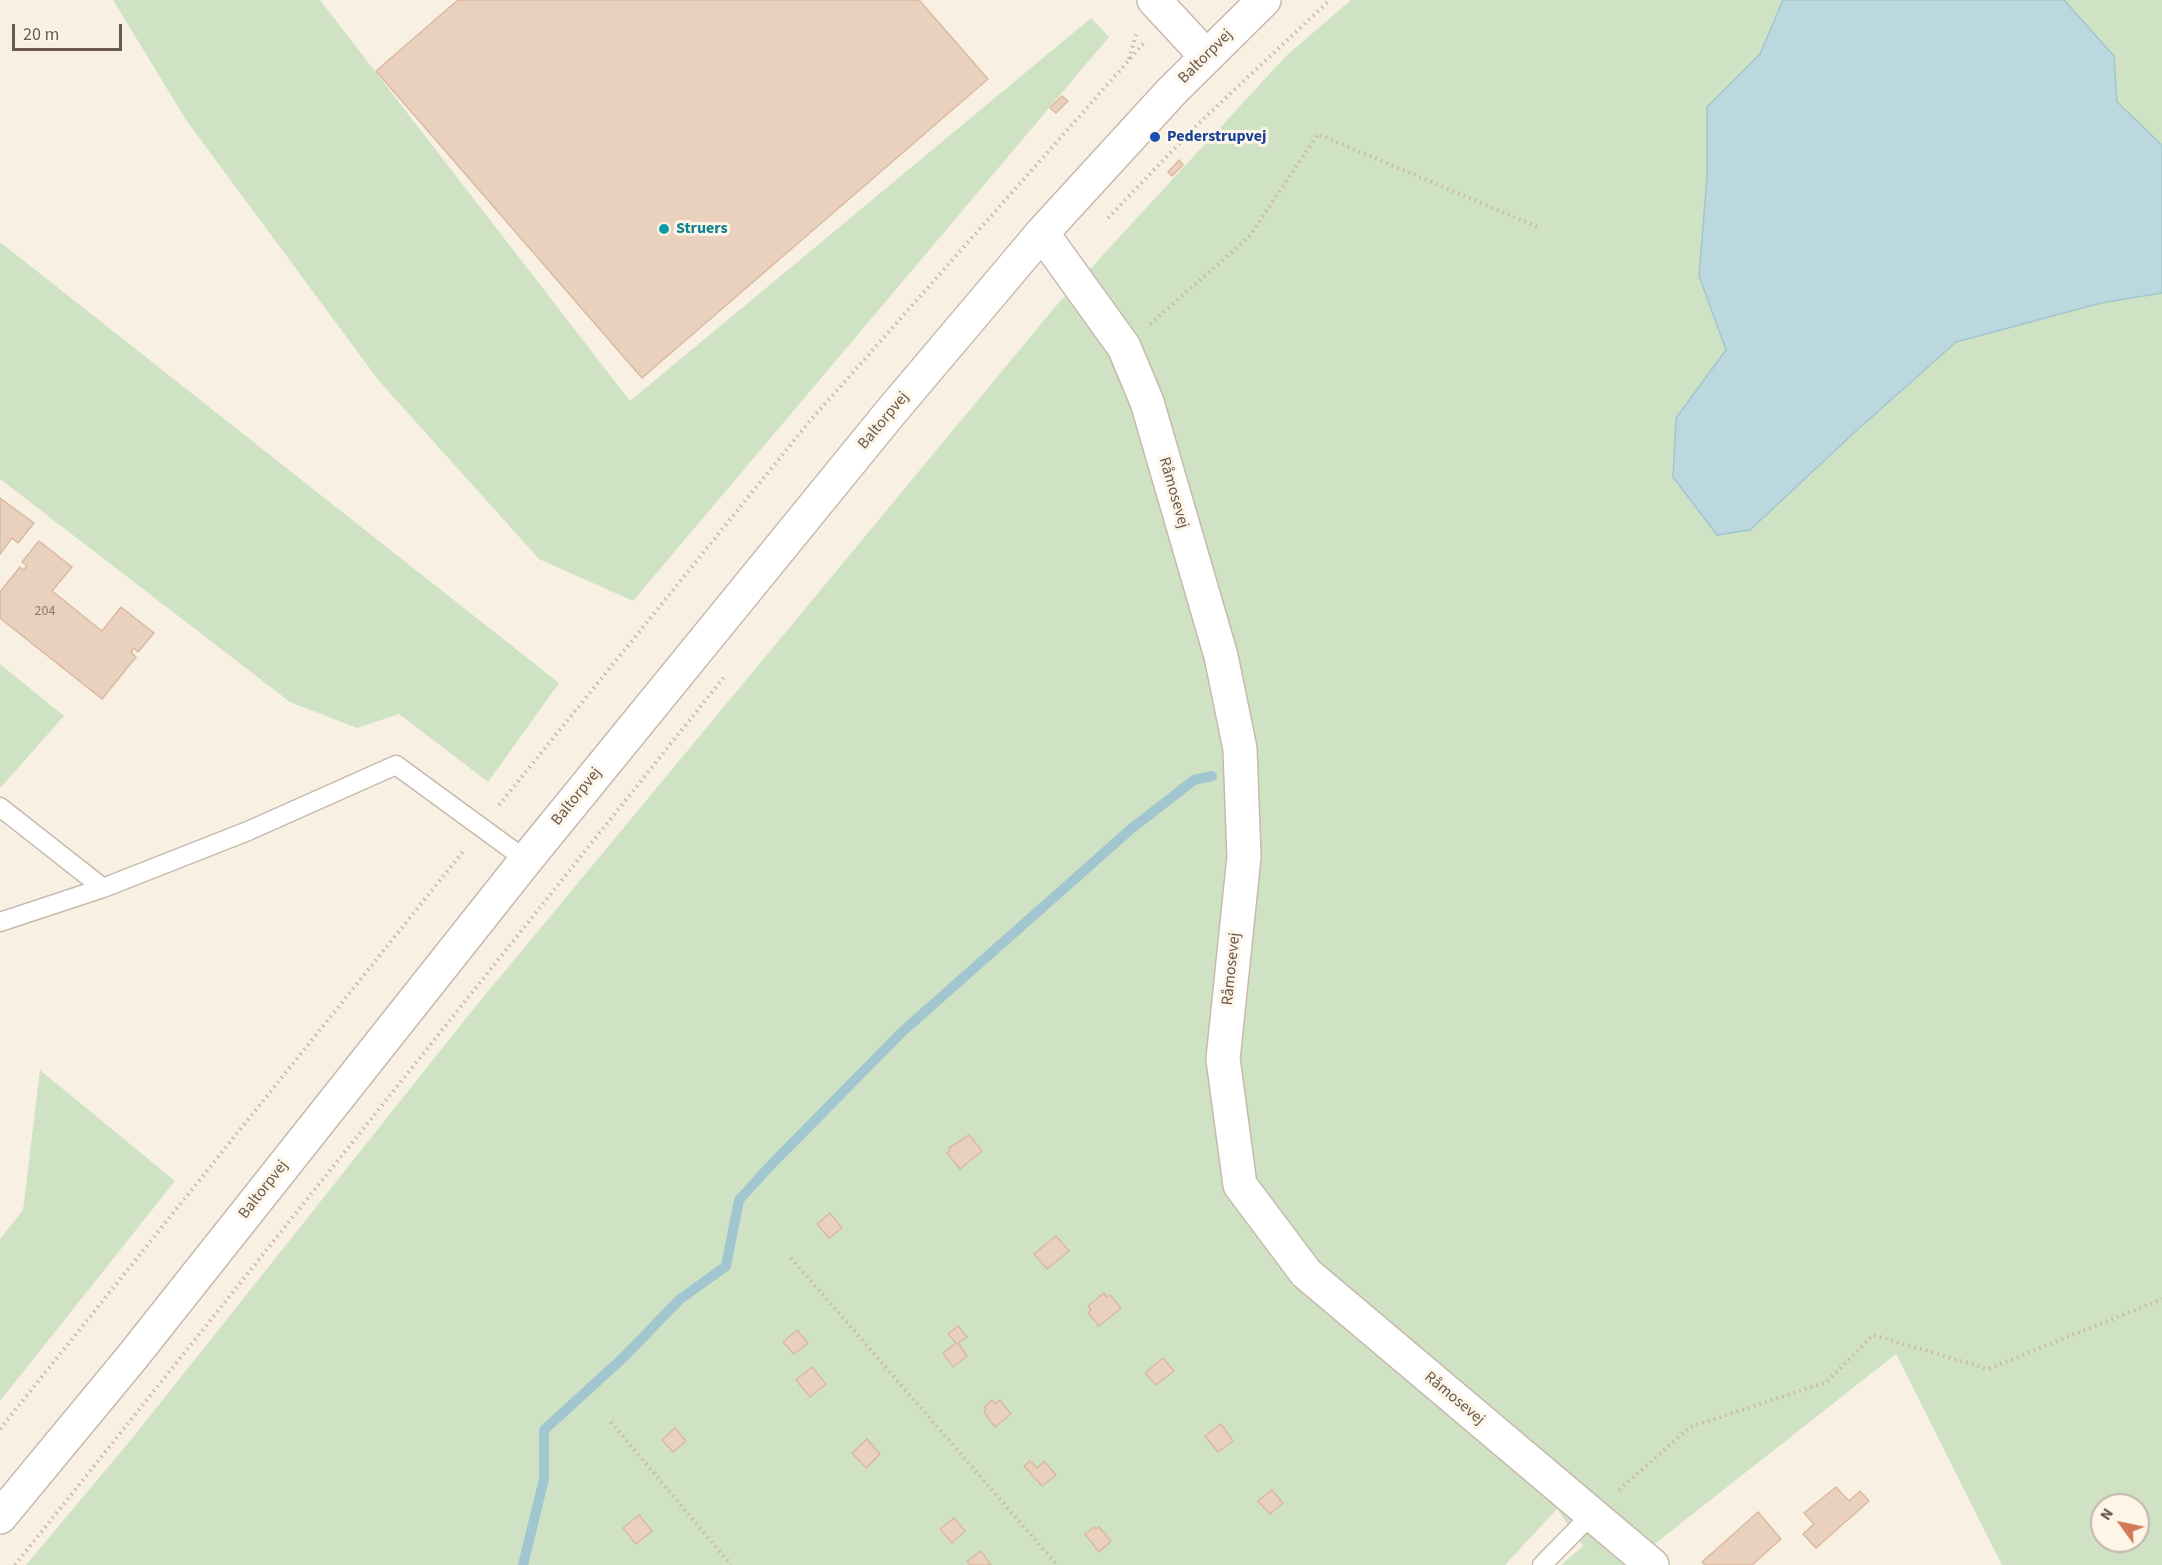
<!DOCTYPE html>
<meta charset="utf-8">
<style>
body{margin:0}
#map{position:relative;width:2162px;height:1565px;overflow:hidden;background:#f8f1e3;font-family:"Source Sans 3",sans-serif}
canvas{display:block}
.north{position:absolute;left:2090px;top:1493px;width:60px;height:60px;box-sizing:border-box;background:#fcf5e8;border:2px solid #c2b7aa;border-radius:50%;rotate:303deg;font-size:16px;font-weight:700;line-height:24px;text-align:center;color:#6c594d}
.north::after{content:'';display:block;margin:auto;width:21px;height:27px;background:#d27958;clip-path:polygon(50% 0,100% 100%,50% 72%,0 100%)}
.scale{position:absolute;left:12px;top:24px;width:110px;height:27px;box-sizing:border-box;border:3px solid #6c594d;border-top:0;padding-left:8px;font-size:18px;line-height:21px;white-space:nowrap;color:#6c594d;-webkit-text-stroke:4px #fcf5e8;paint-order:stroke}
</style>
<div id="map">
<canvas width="2162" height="1565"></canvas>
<div class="north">N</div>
<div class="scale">20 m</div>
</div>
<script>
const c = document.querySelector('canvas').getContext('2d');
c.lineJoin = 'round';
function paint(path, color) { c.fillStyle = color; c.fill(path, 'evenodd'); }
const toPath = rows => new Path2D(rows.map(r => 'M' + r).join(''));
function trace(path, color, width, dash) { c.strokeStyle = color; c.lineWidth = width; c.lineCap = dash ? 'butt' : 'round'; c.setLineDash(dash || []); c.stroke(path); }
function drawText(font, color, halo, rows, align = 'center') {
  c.font = font + ' "Source Sans 3",sans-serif'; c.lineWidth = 6; c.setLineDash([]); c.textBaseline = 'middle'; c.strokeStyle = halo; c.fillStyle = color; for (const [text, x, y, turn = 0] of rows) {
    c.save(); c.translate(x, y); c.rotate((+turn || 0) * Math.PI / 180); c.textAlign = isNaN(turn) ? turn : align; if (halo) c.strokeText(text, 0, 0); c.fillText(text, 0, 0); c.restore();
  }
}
const green = toPath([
 [113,0,320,0,630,401,1091,18,1109,37,633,601,539,559,379,381,186,120],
 [1351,0,2162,0,2162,1565,2002,1565,1896,1354,1628,1565,1561,1565,1583,1546,1557,1509,1505,1565,26,1565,134,1436,471,1012,1055,307,1286,56],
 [2102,1505,2138,1505,2138,1541,2102,1541],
 [0,242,559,683,488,782,399,714,357,728,290,702,0,479],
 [0,664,64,716,1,787,0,786],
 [40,1070,175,1181,0,1401,0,1239,23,1210]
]);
const water = toPath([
 [1783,0,2064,0,2114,56,2117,102,2162,145,2162,293,2101,303,1956,342,1856,431,1750,530,1717,535,1673,477,1676,418,1726,350,1699,276,1707,177,1707,107,1760,54,1783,0]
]);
const stream = toPath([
 [523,1565,544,1479,544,1430,625,1356,679,1300,726,1266,739,1200,768,1168,902,1032,1131,829,1194,780,1212,776]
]);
const building = toPath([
 [458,0,919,0,988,79,642,378,376,71,458,0],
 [1062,96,1068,101,1056,113,1050,108,1062,96],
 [1179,160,1183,165,1172,176,1168,172,1179,160],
 [0,498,34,523,18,543,12,538,0,554,0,498],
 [39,541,72,567,52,591,102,631,121,607,154,633,138,652,134,648,131,652,136,657,102,699,0,618,0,592,20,567,23,570,27,566,22,562,39,541],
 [969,1135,982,1151,960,1169,947,1153,950,1150,949,1148,969,1135],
 [830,1213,842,1228,829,1238,817,1224,830,1213],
 [1056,1236,1069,1251,1047,1269,1034,1254,1056,1236],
 [1104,1293,1107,1297,1110,1295,1121,1308,1099,1326,1088,1313,1091,1310,1088,1306,1104,1293],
 [958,1326,967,1337,958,1343,967,1356,953,1367,943,1353,956,1343,948,1334,958,1326],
 [797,1330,808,1343,794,1354,783,1342,797,1330],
 [1163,1358,1174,1371,1156,1385,1145,1373,1163,1358],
 [812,1367,826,1384,810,1397,796,1380,812,1367],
 [992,1400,995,1404,1000,1400,1011,1414,995,1427,984,1412,986,1410,984,1407,992,1400],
 [1221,1424,1233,1441,1218,1452,1205,1436,1221,1424],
 [675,1428,686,1441,673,1452,662,1440,675,1428],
 [867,1439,880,1454,866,1468,852,1453,867,1439],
 [1030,1461,1037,1468,1044,1461,1056,1475,1042,1486,1024,1466,1030,1461],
 [1836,1487,1849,1501,1860,1491,1869,1501,1816,1548,1803,1534,1814,1524,1804,1513,1836,1487],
 [1272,1490,1283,1503,1270,1514,1258,1501,1272,1490],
 [1758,1512,1781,1539,1752,1565,1705,1565,1702,1562,1758,1512],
 [639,1515,652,1531,636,1544,623,1528,639,1515],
 [954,1518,965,1531,952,1543,940,1529,954,1518],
 [1094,1527,1096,1529,1099,1527,1111,1541,1099,1552,1085,1534,1094,1527],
 [981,1551,991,1565,970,1565,967,1561,981,1551]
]);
const path = toPath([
 [1129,59,1137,31],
 [1108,218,1197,125,1330,0],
 [1150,324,1249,237,1318,134,1540,228],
 [499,805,809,422,1145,42],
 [791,1258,1057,1565],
 [611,1422,731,1565],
 [0,1429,465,849],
 [1619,1490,1690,1427,1827,1382,1873,1335,1988,1369,2162,1299],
 [15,1565,724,677]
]);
const service = toPath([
 [0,807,103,888],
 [0,922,103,888,248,831,396,765,526,860],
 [1542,1565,1591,1515]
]);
const minor = toPath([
 [1154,0,1206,56],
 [1042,233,1124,347,1147,402,1221,656,1240,749,1244,857,1223,1059,1240,1185,1306,1273,1652,1565]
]);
const tertiary = toPath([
 [0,1517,133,1356,526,860,890,413,1042,233,1172,91,1264,0]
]);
const markers = [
 [1155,137,6,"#1a4fb4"],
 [664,229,6,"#0f9aa8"]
];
const numberNames = [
 ["204",45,612]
];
const streetNames = [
 ["Baltorpvej",1206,57,-45],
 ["Baltorpvej",884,421,-50],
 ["Råmosevej",1173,493,74],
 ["Baltorpvej",577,797,-51],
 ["Råmosevej",1232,969,-84],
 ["Baltorpvej",264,1190,-52],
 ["Råmosevej",1454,1399,40]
];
const transitNames = [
 ["Pederstrupvej",1167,137]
];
const cultureNames = [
 ["Struers",676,229]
];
paint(green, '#cfe3c4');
paint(water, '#bbd8de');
trace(water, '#a2c6cf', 1.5);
trace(stream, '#a2c6cf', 10);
paint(building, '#ead1be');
trace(building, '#dab9a1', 1.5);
trace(service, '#c7b9ac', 21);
trace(minor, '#c7b9ac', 36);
trace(tertiary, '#c7b9ac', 36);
trace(path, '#ceb5a2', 4, [1.5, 4.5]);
trace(service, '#fff', 18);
trace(minor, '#fff', 33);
trace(tertiary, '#fff', 33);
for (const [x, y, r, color] of markers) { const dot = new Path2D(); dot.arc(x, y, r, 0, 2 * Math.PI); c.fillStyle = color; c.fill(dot); trace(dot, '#fcf5e8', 2); }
drawText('14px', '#8c7769', null, numberNames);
drawText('16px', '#6c594d', '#fcf5e8', streetNames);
drawText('bold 16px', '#164399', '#fcf5e8', transitNames, 'left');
drawText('bold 16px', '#0d838f', '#fcf5e8', cultureNames, 'left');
</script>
